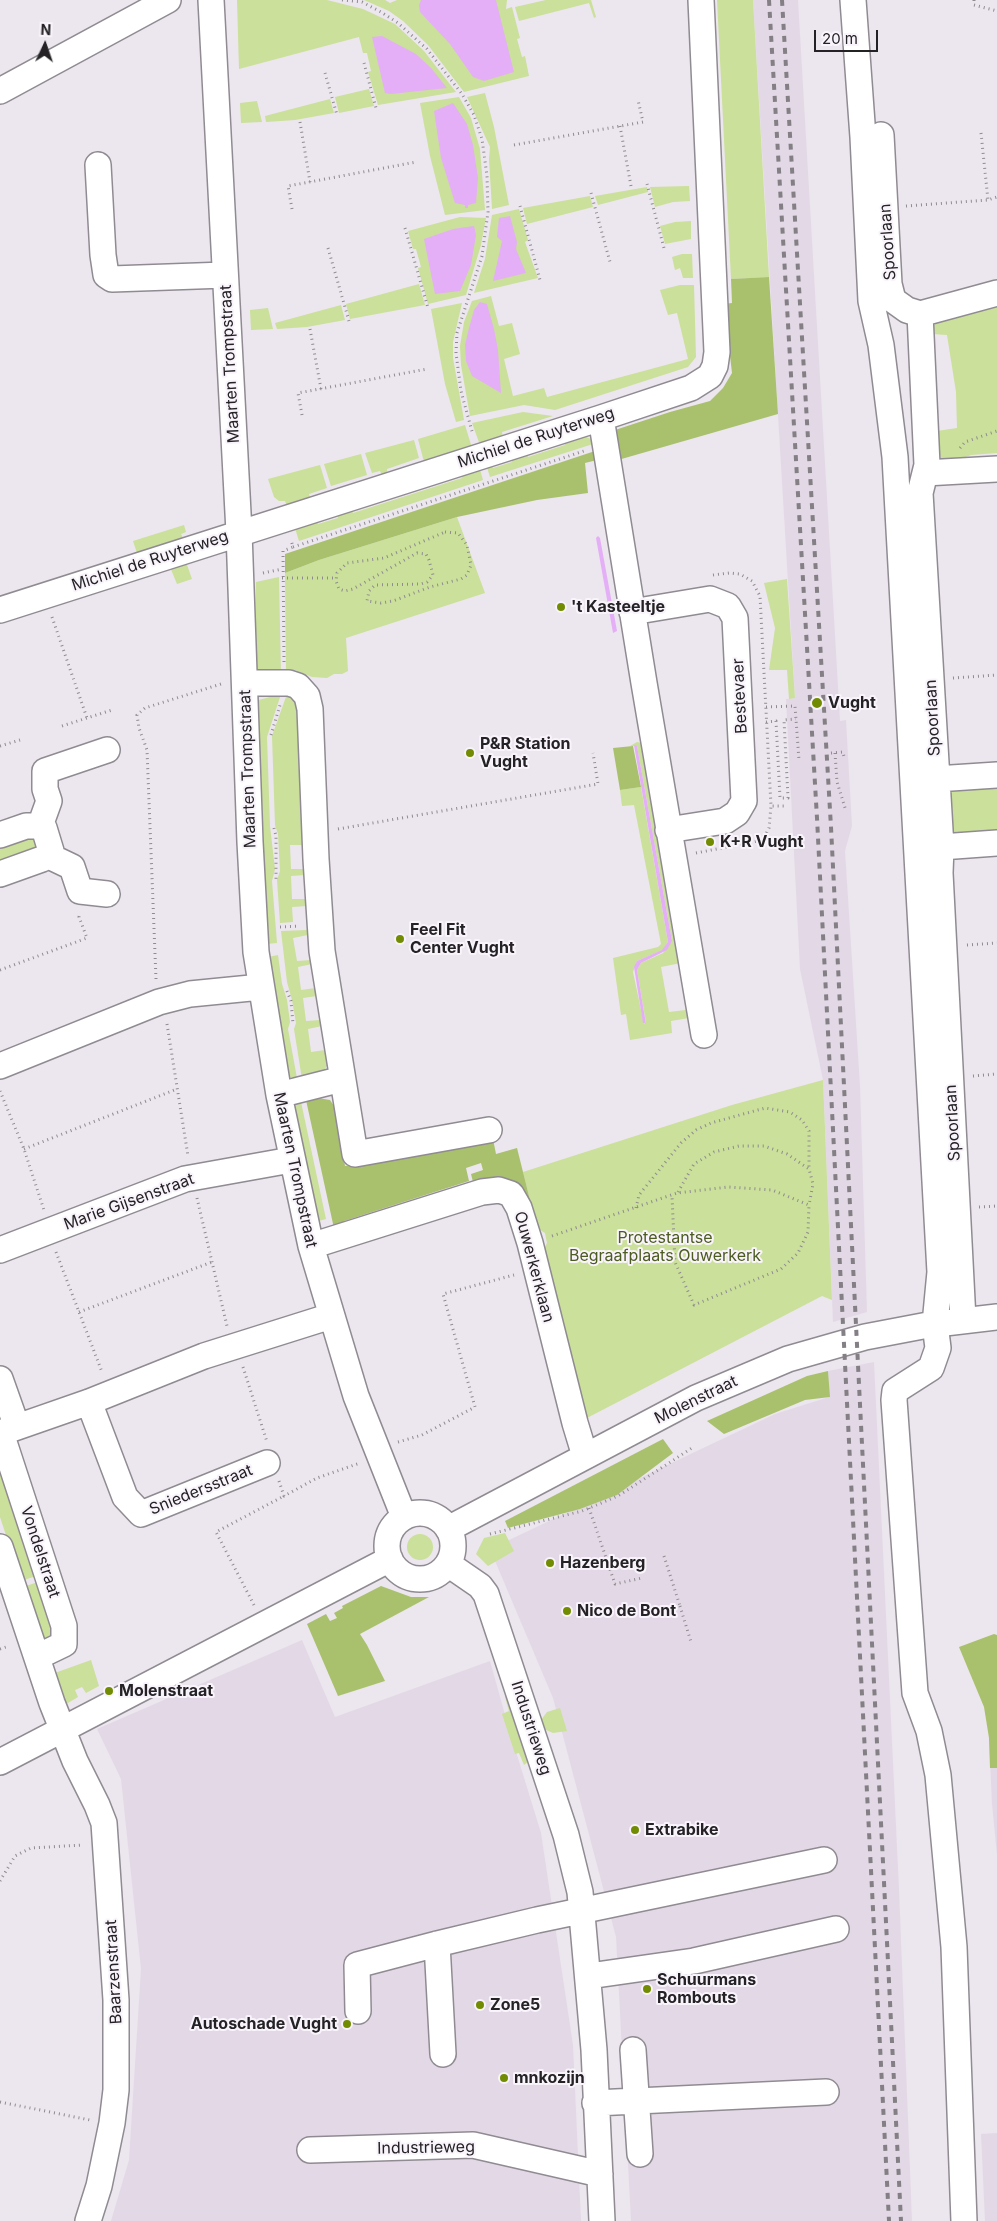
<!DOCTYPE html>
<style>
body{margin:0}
#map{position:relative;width:997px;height:2221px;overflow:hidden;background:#ece6ee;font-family:Inter,sans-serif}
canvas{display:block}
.north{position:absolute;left:20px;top:20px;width:50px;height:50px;-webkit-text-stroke:4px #f9f4fb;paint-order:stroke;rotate:3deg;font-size:14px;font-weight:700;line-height:20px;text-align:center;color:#242225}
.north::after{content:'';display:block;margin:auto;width:18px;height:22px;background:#242225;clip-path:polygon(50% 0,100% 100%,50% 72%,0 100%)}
.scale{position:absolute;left:814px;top:30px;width:64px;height:22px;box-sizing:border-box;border:2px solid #242225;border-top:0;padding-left:6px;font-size:15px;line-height:18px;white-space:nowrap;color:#242225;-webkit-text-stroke:4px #f9f4fb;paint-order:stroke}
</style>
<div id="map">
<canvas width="997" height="2221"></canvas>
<div class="north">N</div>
<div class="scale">20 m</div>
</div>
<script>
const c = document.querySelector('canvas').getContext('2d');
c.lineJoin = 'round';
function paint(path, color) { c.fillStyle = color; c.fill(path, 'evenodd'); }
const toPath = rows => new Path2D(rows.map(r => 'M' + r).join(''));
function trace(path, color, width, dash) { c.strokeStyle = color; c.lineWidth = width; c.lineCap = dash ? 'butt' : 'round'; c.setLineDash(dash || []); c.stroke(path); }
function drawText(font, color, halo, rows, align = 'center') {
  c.font = font + ' Inter,sans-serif'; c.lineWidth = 4; c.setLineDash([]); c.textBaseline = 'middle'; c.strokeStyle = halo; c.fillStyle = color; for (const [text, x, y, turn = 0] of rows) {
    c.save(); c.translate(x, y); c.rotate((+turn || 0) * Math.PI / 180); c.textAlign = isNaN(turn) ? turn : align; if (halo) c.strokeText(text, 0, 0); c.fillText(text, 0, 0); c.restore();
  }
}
const built = toPath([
 [753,0,798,0,840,721,846,720,852,826,845,851,860,1086,867,1312,833,1322,823,1080,800,969,786,699,795,698],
 [874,1362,899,1889,912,2221,631,2221,616,1937,553,1698,490,1549,775,1414,829,1397,828,1371],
 [302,1640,335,1717,490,1661,509,1729,541,1833,573,2045,581,2221,111,2221,129,2160,141,1969,121,1779,97,1729],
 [989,1738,997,1738,997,1855,992,1804],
 [997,2133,997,2221,985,2221,981,2134]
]);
const green = toPath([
 [237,0,327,0,363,9,395,24,424,51,456,92,378,105,368,72,371,71,367,53,363,53,359,37,239,69],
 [364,0,385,0,390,3,397,0,507,0,506,9,512,7,520,38,517,39,522,57,525,56,529,76,464,92,428,45,403,21,389,11],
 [546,0,591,0,596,17,594,18,589,3,519,21,515,7],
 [717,0,753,0,769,277,731,279],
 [369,89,374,106,339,113,335,97],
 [485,93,494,127,509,205,492,209,489,159,490,147,467,97],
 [459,97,471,118,480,149,485,210,445,215,430,156,420,103],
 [330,99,334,113,295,120,266,122,265,116],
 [257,101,262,122,241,123,240,103],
 [689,186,690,201,673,202,655,207,650,187],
 [647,187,648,192,598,205,595,196],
 [590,196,593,207,527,224,523,208],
 [519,209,528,240,525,242,538,278,474,293,485,259,492,215],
 [460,217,486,218,481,245,466,295,428,304,418,268,421,267,416,249,413,249,408,231],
 [691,221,691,239,665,244,660,226,675,222],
 [682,254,692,254,693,278,683,278,680,268,675,270,672,257],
 [419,284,425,305,350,319,346,304],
 [680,285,694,285,696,357,688,367,555,410,524,405,470,416,461,365,460,346,464,322,472,301,491,296,499,326,512,323,520,354,504,359,513,396,544,388,547,397,688,359,677,313,668,315,660,290],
 [462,303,453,342,453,358,464,420,456,422,445,384,431,309],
 [341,305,345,320,307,327,277,329,275,323],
 [997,307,997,453,971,455,963,458,941,461,937,431,957,428,956,392,947,335,931,334,931,327,938,322],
 [268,308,273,329,251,330,250,310],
 [523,412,553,416,502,432,503,437,480,445,472,423],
 [465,425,472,448,424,462,418,439],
 [581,435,591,439,593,444,490,477,486,464,490,463,493,468,512,462,511,458,527,453,528,457,565,445,564,440],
 [414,440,419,458,387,469,387,474,382,475,380,471,372,473,365,453],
 [361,454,367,475,331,486,324,464],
 [320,465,327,488,309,494,310,498,287,506,285,501,279,501,274,497,268,479],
 [479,466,483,480,299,541,294,525,316,519,318,524,338,518,337,514,351,508,353,513,462,478,461,473],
 [457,517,485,593,346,638,348,671,342,674,334,674,327,678,312,677,295,670,286,670,285,573,319,560],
 [184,525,186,532,181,534,183,538,137,553,133,541],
 [185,559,192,579,177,584,170,567],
 [279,577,281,676,275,676,254,669,256,582],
 [787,579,795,698,789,699,787,670,769,670,775,628,764,583],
 [281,694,267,737,270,826,275,869,272,881,277,943,266,944,255,701],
 [287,694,290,694,300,702,305,845,290,845,291,869,305,869,305,875,291,876,292,899,306,899,307,906,292,907,293,922,280,923,277,880,280,871,278,834,275,825,272,736],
 [637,742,647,744,686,962,661,967,669,1012,694,1009,695,1017,671,1021,672,1033,630,1040,626,1014,621,1015,613,958,658,947,661,944,634,805,622,806,620,790,641,787,668,942,663,950,637,961,633,972,644,1024,646,1023,637,970,641,963,663,953,672,941,637,746,630,746],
 [997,784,997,835,948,838,945,789],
 [31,837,35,839,36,848,0,869,0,840],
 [308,930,308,935,293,938,297,961,312,960,312,964,298,967,301,990,316,988,317,996,303,998,306,1021,321,1020,322,1026,308,1029,311,1052,325,1050,328,1064,323,1072,302,1079,294,1029,296,1023,292,1000,287,982,281,931],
 [278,955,282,984,287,1000,290,1022,288,1029,297,1078,286,1076,268,957],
 [823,1080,832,1300,822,1296,585,1419,543,1251,547,1243,545,1233,537,1228,523,1172,732,1105],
 [301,1102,326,1219,315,1222,292,1107],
 [0,1458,39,1575,21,1581,0,1517],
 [505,1533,514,1551,488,1566,476,1554,484,1538],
 '407 1547a13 13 0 1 1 26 0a13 13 0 1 1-26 0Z',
 [41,1581,58,1630,53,1640,43,1640,23,1587],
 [91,1660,99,1686,86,1693,82,1687,75,1690,78,1697,63,1706,52,1674],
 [506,1696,508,1698,529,1761,524,1765,519,1753,515,1754,502,1714,509,1711,505,1697],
 [560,1708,567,1731,553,1733,544,1729,541,1720,547,1712]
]);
const forest = toPath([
 [769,277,778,414,618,460,612,431,670,412,710,401,723,388,732,373,724,304,732,303,731,279],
 [595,451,597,460,585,463,588,493,537,500,457,517,319,560,285,573,285,554],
 [633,746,641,787,620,790,613,748],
 [318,1098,330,1100,336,1109,345,1166,442,1151,493,1139,496,1154,517,1148,537,1228,521,1196,473,1182,471,1174,483,1170,481,1163,466,1168,469,1181,344,1221,335,1233,306,1100],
 [828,1371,830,1397,805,1400,724,1434,707,1421,807,1376],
 [663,1439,673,1453,617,1495,580,1509,508,1528,505,1521],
 [381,1586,411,1597,429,1597,360,1634,367,1645,385,1681,338,1696,307,1624,326,1614,330,1621,337,1618,334,1613,343,1608,342,1606],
 [994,1634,997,1635,997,1768,990,1768,989,1738,984,1707,959,1647]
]);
const water = toPath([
 [421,0,496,0,514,72,484,81,473,77,450,44,420,12,419,5],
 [382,36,416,54,431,68,447,88,391,94,385,93,372,37],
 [453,103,467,124,473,145,478,178,476,203,468,205,468,208,465,208,465,205,455,203,441,158,434,111],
 [510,216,517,242,516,249,526,273,493,281,502,241,497,237,499,218],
 [474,226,476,235,471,265,460,291,435,294,424,239,453,229],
 [480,302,487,304,494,329,498,350,501,393,472,376,466,361,465,345,469,328,474,310],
 [598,536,600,538,617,631,613,633,596,538],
 [634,745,637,746,672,941,667,950,641,963,637,970,646,1024,643,1023,634,967,637,961,662,950,668,942]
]);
const path = toPath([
 [342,0,362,2,381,12,398,23,427,49,462,94,474,115,482,139,487,176,488,212,482,256,457,333,456,353,461,391,473,435],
 [974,0,974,5,997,11],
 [364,63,376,108],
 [325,73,337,115],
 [300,122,310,182],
 [620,126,631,186],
 [981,133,988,200,997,197],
 [514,145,643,122,638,100],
 [647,184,664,248],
 [591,193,610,262],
 [520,206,540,280],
 [906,206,988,200],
 [292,209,288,186,416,162],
 [405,228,428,308],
 [328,248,349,321],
 [310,329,321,389],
 [302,415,298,393,427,369],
 [960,448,965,442,997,431],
 [445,532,458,533,467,545,471,565,467,575,461,579,430,587,393,601,381,603,367,601,369,591,375,585,421,584,427,582,433,575,429,560,426,554,417,553,353,589,345,591,339,589,336,581,337,573,347,563,384,558,445,532],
 [293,547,584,451],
 [263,573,282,569],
 [713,575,729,573,740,574,752,581,760,596,771,806,787,806],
 [282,578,336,578],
 [52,617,87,718],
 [284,662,283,551,293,547,291,540],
 [953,678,997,675],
 [766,707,795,706,799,760],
 [766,722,776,721,780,798,788,798,784,720,796,719],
 [62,726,112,710],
 [271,735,280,705],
 [0,746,20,740],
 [831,753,843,752,844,757],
 [835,753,837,782,846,811],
 [274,828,276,836,276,879],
 [338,829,598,784,593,753],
 [696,853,758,841,766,834,769,828,771,806],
 [280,927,299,926],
 [967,945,997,943],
 [0,970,87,938,79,917,80,913],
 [156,979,147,750,139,728,137,715,145,708,221,684],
 [287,991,291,1001,293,1024],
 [167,1024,188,1156],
 [973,1076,997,1074],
 [0,1091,24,1149,44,1210],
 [24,1149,177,1089],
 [678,1192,694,1164,714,1152,739,1146,764,1146,787,1154,809,1169,813,1184,809,1205],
 [197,1198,227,1326],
 [979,1207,997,1206],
 [636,1208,639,1195,681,1143,696,1130,711,1123,765,1108,790,1112,802,1120,809,1131,809,1169],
 [552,1236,677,1193,728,1187,772,1190,809,1205,808,1232,798,1253,781,1269,694,1305,675,1262,672,1196],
 [56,1252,102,1372],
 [79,1312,212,1262],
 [243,1367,267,1442],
 [398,1442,422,1435,475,1407,443,1294,514,1275],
 [279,1481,284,1496,317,1478,360,1463],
 [589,1508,615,1584,642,1578],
 [490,1534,582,1511,618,1496,692,1448],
 [664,1556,680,1606,682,1605],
 [254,1605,216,1532,284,1496],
 [680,1606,691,1642],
 [0,1649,9,1646],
 [0,1881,15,1856,31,1848,83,1845],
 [0,2102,90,2120]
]);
const minor = toPath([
 [211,0,239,532,250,842,256,952,279,1095,311,1246,356,1396,404,1517],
 [853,0,863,137,871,301,881,345,895,457,940,1272,935,1324,938,1348,931,1368,895,1391,894,1400,915,1693,929,1731,938,1775,954,1947,964,2221],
 [0,91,168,0],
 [881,135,889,284,893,300,907,310,920,314],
 [98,165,103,255,106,275,112,279,225,275],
 [920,314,927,465,920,493,941,847,940,873,963,1320],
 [920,314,997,293],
 [601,418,644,683,704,1035],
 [925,473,997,469],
 [0,610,601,418,691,388,710,376,715,366,717,352,701,0],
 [632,612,710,599,728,606,735,618,744,801,737,813,725,821,668,830],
 [245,683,289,683,298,686,307,696,310,709,316,859,322,951,355,1154,489,1130],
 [936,779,997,775],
 [40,826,49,801,45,789,45,771,107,750],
 [0,835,26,826,40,826,44,828,51,851,49,856,42,859,0,874],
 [941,847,997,843],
 [49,856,72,867,80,891,107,894],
 [0,1066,159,1002,190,994,261,987],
 [279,1095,342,1079],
 [311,1246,482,1192,499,1190,511,1194,519,1208,530,1243,575,1423,585,1456],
 [0,1250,185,1179,291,1160],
 [0,1379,17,1427],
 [89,1402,125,1497,141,1514,267,1463],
 [0,1433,89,1402,204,1356,331,1316],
 [1,1433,64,1626,64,1644,37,1657],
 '387 1546a33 33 0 1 1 66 0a33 33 0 1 1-66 0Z',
 [448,1529,696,1398,788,1359,865,1337,928,1325,997,1317],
 [0,1547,52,1703,75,1761,97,1805,104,1823,116,2000,116,2090,112,2123,99,2186,88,2221],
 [448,1564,480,1586,486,1594,566,1835,580,1892,594,2050,602,2221],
 [0,1762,390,1559],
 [437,1944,443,2054],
 [589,1976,694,1961,836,1929],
 [358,2011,357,1965,437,1944,537,1920,824,1860],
 [633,2050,640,2154],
 [595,2103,826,2092],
 [310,2150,473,2145,600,2174]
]);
const rail = toPath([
 [769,0,817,818,889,2221],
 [782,0,831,827,901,2221]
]);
const markers = [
 [561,607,5,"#718c02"],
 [817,703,6,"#718c02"],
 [470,753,5,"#718c02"],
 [710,842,5,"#718c02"],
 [400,939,5,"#718c02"],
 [550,1563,5,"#718c02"],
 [567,1611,5,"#718c02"],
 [109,1691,5,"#718c02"],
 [635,1830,5,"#718c02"],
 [647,1989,5,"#718c02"],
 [480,2005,5,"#718c02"],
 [347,2024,5,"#718c02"],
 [504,2078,5,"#718c02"]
];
const streetNames = [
 ["Spoorlaan",888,242,-94],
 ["Maarten Trompstraat",230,364,-93],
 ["Michiel de Ruyterweg",536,438,-18],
 ["Michiel de Ruyterweg",150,561,-18],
 ["Bestevaer",740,696,-93],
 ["Spoorlaan",933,718,-93],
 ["Maarten Trompstraat",248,769,-92],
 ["Spoorlaan",953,1123,-93],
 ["Maarten Trompstraat",295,1170,78],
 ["Marie Gijsenstraat",129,1202,-20],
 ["Ouwerkerklaan",534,1267,75],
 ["Molenstraat",696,1400,-26],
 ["Sniedersstraat",201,1490,-22],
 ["Vondelstraat",40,1552,72],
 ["Industrieweg",531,1728,72],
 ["Baarzenstraat",114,1972,-93],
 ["Industrieweg",426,2148,-1]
];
const poiNames = [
 ["'t Kasteeltje",571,607],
 ["Vught",828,703],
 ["P&R Station",480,744],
 ["Vught",480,762],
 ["K+R Vught",720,842],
 ["Feel Fit",410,930],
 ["Center Vught",410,948],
 ["Hazenberg",560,1563],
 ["Nico de Bont",577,1611],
 ["Molenstraat",119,1691],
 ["Extrabike",645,1830],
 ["Schuurmans",657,1980],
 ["Rombouts",657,1998],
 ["Zone5",490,2005],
 ["Autoschade Vught",337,2024,"right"],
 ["mnkozijn",514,2078]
];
const parkNames = [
 ["Protestantse",665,1238],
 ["Begraafplaats Ouwerkerk",665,1256]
];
paint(built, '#e3d9e6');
paint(green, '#cbe09a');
paint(forest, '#a9c16d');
paint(water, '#e4aff6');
trace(minor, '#908b92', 28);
trace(path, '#8f8b90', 3, [1, 4]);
trace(minor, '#fff', 25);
trace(rail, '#837f84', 4, [6, 6]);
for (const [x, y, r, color] of markers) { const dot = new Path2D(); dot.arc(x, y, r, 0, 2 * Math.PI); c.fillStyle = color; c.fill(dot); trace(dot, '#f9f4fb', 2); }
drawText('16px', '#242225', '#f9f4fb', streetNames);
drawText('bold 16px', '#242225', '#f9f4fb', poiNames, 'left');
drawText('16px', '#4c5b1f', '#f9f4fb', parkNames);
</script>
